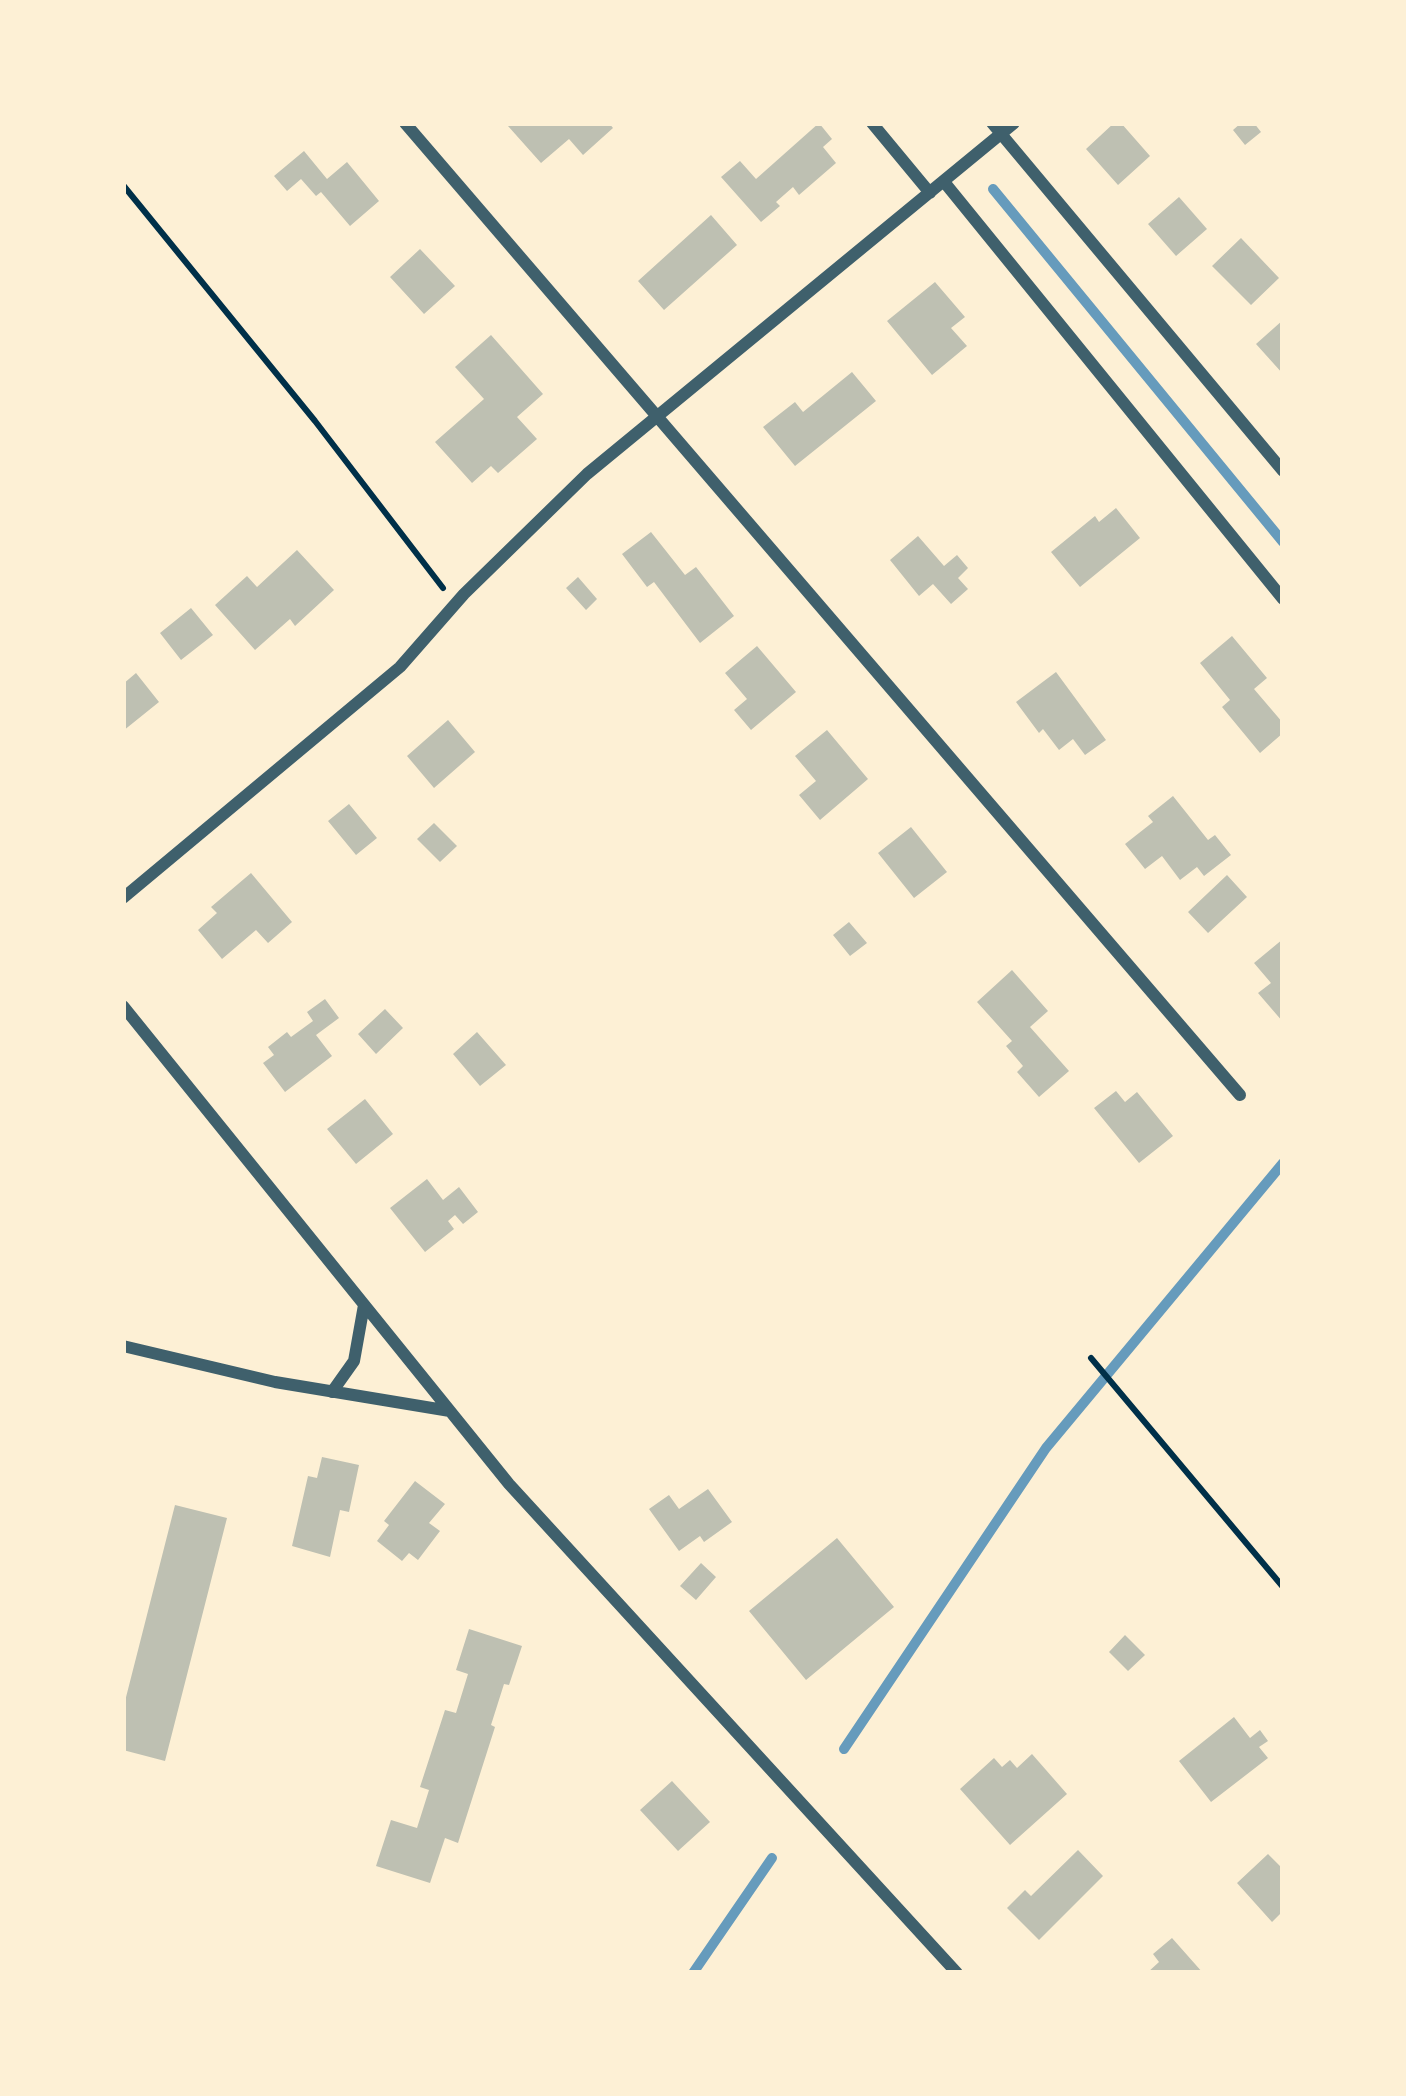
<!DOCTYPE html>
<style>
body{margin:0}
#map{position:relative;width:1406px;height:2096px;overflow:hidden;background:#fdf0d5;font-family:Ubuntu,sans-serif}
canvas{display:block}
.frame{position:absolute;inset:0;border:126px solid #fdf0d5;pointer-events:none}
</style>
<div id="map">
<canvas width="1406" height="2096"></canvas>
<div class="frame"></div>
</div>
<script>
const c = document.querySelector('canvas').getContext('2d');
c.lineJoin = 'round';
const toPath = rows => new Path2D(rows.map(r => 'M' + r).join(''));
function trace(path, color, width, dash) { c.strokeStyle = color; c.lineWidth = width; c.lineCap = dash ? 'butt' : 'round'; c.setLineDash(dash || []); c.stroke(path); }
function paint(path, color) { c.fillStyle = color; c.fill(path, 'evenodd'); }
const stream = toPath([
 [993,189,1283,542],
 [844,1749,1046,1448,1283,1163],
 [693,1973,772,1858]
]);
const building = toPath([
 [511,123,609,123,613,128,583,155,569,139,541,163,508,126],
 [819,123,832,139,823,147,836,163,799,195,793,187,776,202,780,206,761,222,721,177,740,161,756,179],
 [1114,123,1121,123,1150,156,1118,185,1086,149],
 [1241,123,1254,123,1261,132,1245,145,1233,130],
 [304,151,327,179,347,162,379,201,350,226,321,192,316,196,301,179,287,191,274,176],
 [1179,197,1207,229,1176,256,1148,224],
 [711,215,737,245,664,310,638,281],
 [1241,238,1279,278,1251,305,1212,266],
 [420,249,455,286,424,314,390,277],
 [935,282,965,317,951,328,967,346,932,375,887,321],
 [1283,320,1283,374,1256,344],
 [491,335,543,394,517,417,537,439,498,473,491,466,472,483,435,442,484,399,455,367],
 [852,372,876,401,795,466,763,427,795,402,803,412],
 [1116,508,1140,538,1080,587,1051,552,1095,516,1099,522],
 [651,532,685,575,696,567,734,616,700,643,654,582,647,587,622,554],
 [918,536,944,566,957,555,968,568,958,578,968,589,951,604,933,584,919,596,890,560],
 [297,550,334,590,295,626,290,619,255,650,215,605,247,576,257,587],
 [578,577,597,599,586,610,566,588],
 [191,608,213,635,181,660,160,633],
 [1232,636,1267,678,1254,689,1283,723,1283,733,1260,753,1222,707,1230,700,1200,663],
 [757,646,796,692,751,730,734,710,747,699,725,673],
 [1056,672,1106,740,1085,755,1073,739,1059,750,1043,729,1039,733,1016,702],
 [136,673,159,702,123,731,123,684],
 [448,720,475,752,434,788,407,756],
 [827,730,868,779,820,820,799,795,816,781,795,756],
 [1173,796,1208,840,1215,835,1231,855,1204,876,1197,867,1180,880,1162,856,1145,869,1125,844,1153,822,1148,816],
 [349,804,377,838,356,855,328,821],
 [434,823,457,846,440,862,417,839],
 [911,827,947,872,914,898,878,853],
 [251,873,292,922,268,943,256,930,222,959,198,930,217,913,211,907],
 [1227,875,1247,897,1208,933,1188,912],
 [849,922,867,943,850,956,833,935],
 [1283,939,1283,1022,1258,993,1271,983,1254,963],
 [1012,970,1048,1011,1030,1027,1069,1071,1039,1097,1017,1072,1023,1066,1006,1046,1012,1041,977,1002],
 [325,999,339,1018,316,1035,332,1056,285,1092,263,1063,274,1055,268,1047,287,1032,291,1037,313,1021,307,1012],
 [385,1009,403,1028,376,1054,358,1034],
 [477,1032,506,1065,480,1086,453,1054],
 [1116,1091,1125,1102,1137,1092,1173,1136,1139,1163,1094,1108],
 [365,1099,393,1134,356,1164,327,1129],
 [427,1179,443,1200,459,1187,478,1212,463,1224,455,1215,448,1221,454,1229,425,1252,390,1208],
 [322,1457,359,1465,349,1512,340,1510,330,1557,292,1546,308,1476,317,1478],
 [415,1481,445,1504,429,1523,440,1531,418,1560,409,1553,402,1561,377,1541,389,1525,384,1521],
 [708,1489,732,1522,704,1542,700,1536,679,1551,649,1509,669,1495,679,1509],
 [175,1505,227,1518,165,1761,123,1750,123,1709],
 [837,1538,894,1607,806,1680,749,1611],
 [701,1563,716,1577,696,1600,680,1586],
 [469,1629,522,1646,509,1685,504,1684,491,1725,495,1727,458,1843,445,1838,430,1883,376,1866,391,1820,417,1828,429,1790,420,1787,445,1710,456,1713,468,1674,456,1670],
 [1125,1635,1145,1655,1128,1671,1109,1652],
 [1234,1717,1250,1738,1260,1730,1268,1741,1259,1747,1268,1758,1211,1802,1179,1761],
 [1032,1754,1067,1794,1010,1845,960,1789,994,1758,1002,1767,1010,1760,1017,1768],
 [672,1781,710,1822,678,1851,640,1810],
 [1078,1850,1103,1876,1039,1940,1007,1908,1025,1890,1031,1896],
 [1268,1854,1283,1869,1283,1911,1272,1922,1237,1883],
 [1172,1938,1203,1973,1147,1973,1159,1962,1153,1954]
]);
const path = toPath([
 [123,185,315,421,443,588],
 [1091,1358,1283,1587]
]);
const minor = toPath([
 [405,123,1240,1095],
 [872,123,930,193],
 [992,123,1283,471],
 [945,183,1283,599],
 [123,898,400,667,464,594,587,474,1014,123],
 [123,1006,509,1484,957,1973],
 [123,1346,275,1382,450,1411],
 [332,1392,354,1361,364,1305]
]);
trace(stream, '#669bbc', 10);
paint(building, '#bec0b2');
trace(path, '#003049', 6);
trace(minor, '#3f606c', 12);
</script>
